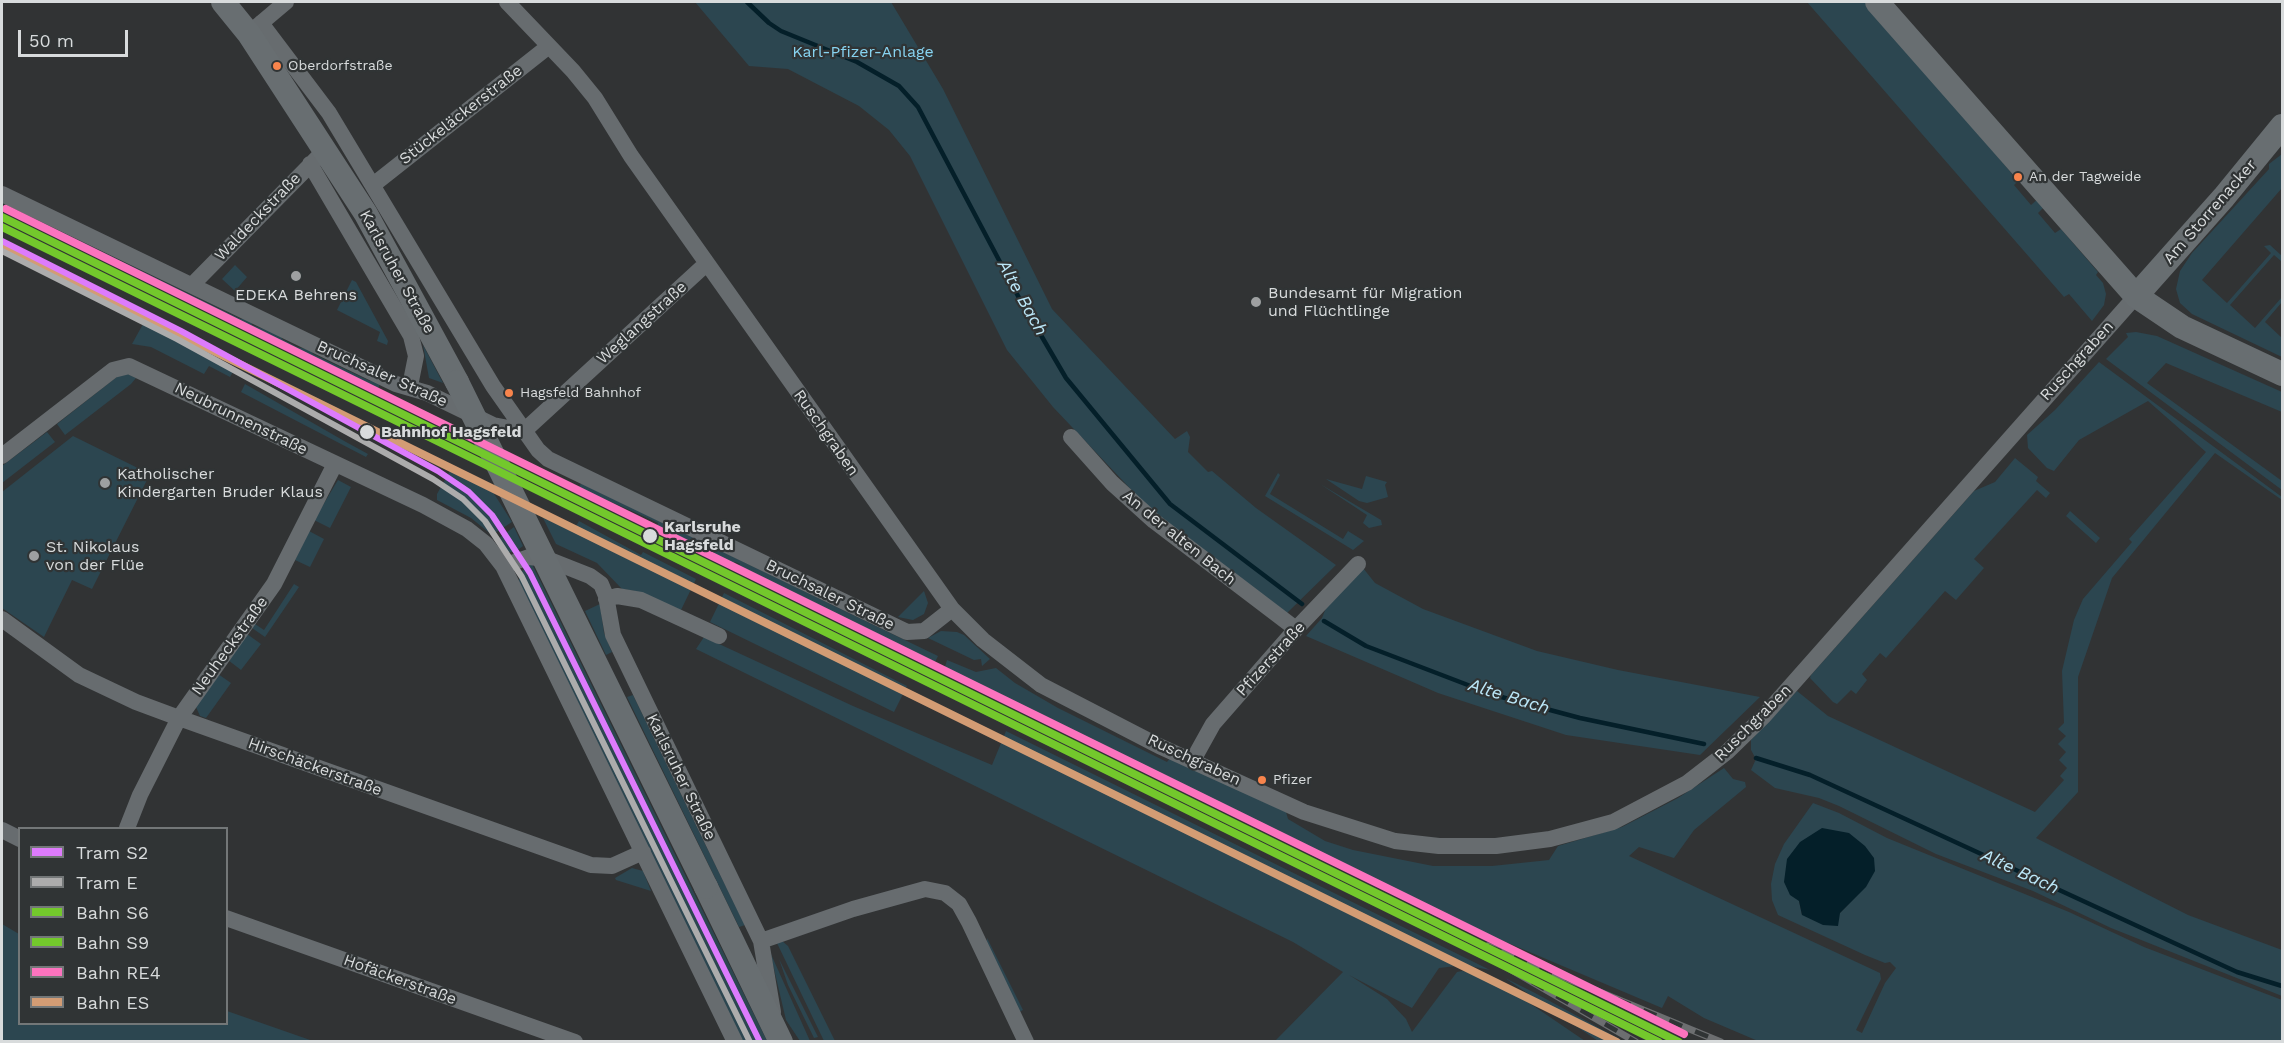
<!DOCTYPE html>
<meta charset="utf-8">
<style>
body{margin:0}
#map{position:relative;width:2284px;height:1043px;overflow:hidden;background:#313334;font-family:"Work Sans",sans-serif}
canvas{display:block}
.frame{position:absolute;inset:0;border:3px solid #d8dbdc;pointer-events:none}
.legend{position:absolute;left:18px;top:827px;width:210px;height:198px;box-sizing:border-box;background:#303435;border:2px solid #737778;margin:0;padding:8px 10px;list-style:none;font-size:18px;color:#d8dbdc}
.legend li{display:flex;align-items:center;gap:12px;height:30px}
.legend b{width:30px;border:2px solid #737778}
.scale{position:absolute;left:18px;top:30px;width:110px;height:27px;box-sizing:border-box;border:3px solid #d8dbdc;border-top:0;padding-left:8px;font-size:18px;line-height:21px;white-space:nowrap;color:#d8dbdc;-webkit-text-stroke:4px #303435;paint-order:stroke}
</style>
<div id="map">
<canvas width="2284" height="1043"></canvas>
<div class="frame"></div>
<ul class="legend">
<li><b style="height:8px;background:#dd7bfc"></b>Tram S2</li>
<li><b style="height:8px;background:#acacac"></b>Tram E</li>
<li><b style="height:8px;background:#73c82c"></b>Bahn S6</li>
<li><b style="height:8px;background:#73c82c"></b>Bahn S9</li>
<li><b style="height:8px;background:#fc73be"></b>Bahn RE4</li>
<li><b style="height:8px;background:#d39c74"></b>Bahn ES</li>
</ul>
<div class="scale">50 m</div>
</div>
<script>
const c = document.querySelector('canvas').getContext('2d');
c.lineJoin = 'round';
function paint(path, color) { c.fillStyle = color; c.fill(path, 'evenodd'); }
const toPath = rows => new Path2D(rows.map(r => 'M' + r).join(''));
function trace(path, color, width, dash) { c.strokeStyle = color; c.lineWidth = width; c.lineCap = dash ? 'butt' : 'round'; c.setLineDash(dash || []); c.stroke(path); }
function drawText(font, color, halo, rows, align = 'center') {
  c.font = font + ' "Work Sans",sans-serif'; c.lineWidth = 4.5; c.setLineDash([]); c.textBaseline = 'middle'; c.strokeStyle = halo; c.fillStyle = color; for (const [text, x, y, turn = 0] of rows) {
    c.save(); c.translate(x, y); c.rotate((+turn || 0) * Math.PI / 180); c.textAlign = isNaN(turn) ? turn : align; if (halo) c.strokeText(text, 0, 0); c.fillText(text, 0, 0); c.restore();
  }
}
const green = toPath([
 [695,2,891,2,943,89,1052,309,1175,439,1187,431,1190,437,1188,452,1208,472,1212,471,1256,508,1336,565,1287,613,1160,520,1053,407,1007,350,910,156,889,130,859,106,788,69,749,66],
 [1807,2,1867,2,2014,176,2017,174,2021,178,2014,185,2031,205,2039,198,2045,206,2038,213,2055,233,2061,229,2098,272,2096,275,2103,283,2106,294,2104,305,2092,321,2069,294,2064,297],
 [2282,154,2282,188,2202,280,2227,303,2271,253,2264,246,2270,245,2282,256,2281,261,2274,255,2230,305,2255,328,2282,297,2282,302,2265,322,2282,338,2282,357,2192,314,2180,303,2176,289,2180,271,2192,253,2269,169,2269,164],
 [2,203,241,319,244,318,251,320,252,325,281,335,282,339,297,347,311,350,313,354,370,381,375,378,381,381,378,389],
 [235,265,247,277,235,291,222,279],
 [352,280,356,282,388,341,387,345,377,341,380,332,337,310],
 [143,324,234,370,230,377,209,366,204,374,151,347,132,344],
 [2136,332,2157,336,2282,392,2282,412,2166,363,2147,383,2282,481,2282,490,2106,359,2128,337,2126,333],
 [423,345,443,383,429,378],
 [2099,362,2282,497,2282,500,2215,453,2112,578,2078,677,2078,792,2036,838,2188,915,2282,950,2282,996,2111,928,2033,891,1936,854,1839,806,1819,798,1775,788,1751,770,1756,759,1751,750,1751,740,1797,691,1828,716,2035,812,2064,780,2060,776,2067,768,2059,760,2066,752,2058,744,2066,736,2058,729,2064,723,2062,671,2074,620,2083,599,2132,542,2129,539,2206,452,2148,401,2079,440,2054,471,2047,468,2028,448,2027,435,2055,410],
 [126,373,136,378,131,384,65,435,57,424,118,376],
 [245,384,346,442,368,454,366,457,241,392],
 [47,432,55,442,2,483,2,466],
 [73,436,150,474,92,589,72,580,44,637,2,608,2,492],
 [2015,458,2038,477,2036,481,2050,493,2046,498,2037,490,1974,559,1984,568,1956,600,1945,591,1886,658,1880,653,1862,674,1867,680,1856,694,1851,690,1837,704,1833,702,1810,678,1811,675,1974,491,1995,482],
 [451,469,491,489,512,522,492,535,471,518,437,500,437,494],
 [1278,473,1280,475,1270,494,1343,539,1348,531,1364,541,1353,550,1265,496],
 [1366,476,1387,482,1385,485,1388,497,1367,503,1359,501,1326,479,1362,489],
 [338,480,351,487,330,528,314,520],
 [581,483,857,617,938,656,935,662,739,566,740,564,735,562,733,564,657,526,658,523,641,515,579,488],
 [1320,484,1381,520,1382,525,1369,528,1363,523,1367,515],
 [539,510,576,526,579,521,630,549,641,555,643,552,696,579,681,610,635,591,622,589,597,563,556,544],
 [2070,511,2100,538,2096,543,2066,516],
 [514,527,523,546,515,552,505,552,495,541],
 [309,531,324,539,310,567,295,560],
 [531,562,694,893,767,1041,743,1041,737,1031,519,582,519,574],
 [1363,568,1375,583,1423,609,1537,651,1618,670,1760,697,1700,755,1566,735,1438,693,1306,636,1322,618,1326,608],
 [294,584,299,587,265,637,252,628,255,624,264,630],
 [924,591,928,603,924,614,913,620,898,617],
 [724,593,907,686,894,712,710,622],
 [600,604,604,633,612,652,606,655,585,611],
 [941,631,957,632,964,635,990,659,982,666,981,659,974,660,928,638],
 [247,634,261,644,241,670,228,660],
 [704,637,853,706,992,765,1006,731,1490,970,1465,965,1439,968,1412,1008,1349,975,1387,999,1406,1019,1412,1032,1457,972,1462,971,1478,973,1516,994,1585,1041,1275,1041,1343,972,1293,942,696,649],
 [947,660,976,672,996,668,1015,683,1058,708,1167,762,1170,758,1286,812,1288,819,1325,841,1353,850,1433,866,1492,866,1549,860,1558,846,1622,827,1678,798,1724,768,1733,779,1745,782,1746,787,1694,830,1674,858,1639,847,1629,856,1880,973,1881,979,1856,1030,1862,1033,1885,983,1896,968,1890,962,1885,963,1865,955,1778,915,1772,900,1771,884,1775,864,1784,844,1813,803,1839,813,1887,838,2069,912,2144,947,2282,1000,2282,1041,1758,1041,1704,1018,1668,996,1662,1008,1423,907,1094,741,977,688,970,680,945,667],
 [1866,886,1840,913,1802,915,1799,901],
 [218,674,231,683,206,718,200,716,196,707],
 [633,695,706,846,745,925,739,927,627,697],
 [632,868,643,871,651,891,616,880,615,878],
 [2,924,19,934,20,1024,226,1024,227,1011,313,1041,2,1041],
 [987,938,1023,1010,1019,1012,987,943],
 [776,941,782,941,788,946,835,1041,824,1041],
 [770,952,810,1041,800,1041,786,1020],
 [779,959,818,1037,814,1038,788,985],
 [1505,978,1535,993,1623,1041,1598,1041]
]);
const water = toPath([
 [1822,828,1849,833,1865,846,1874,858,1875,871,1866,887,1840,913,1838,926,1823,925,1802,915,1799,901,1790,895,1784,882,1787,859,1800,842]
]);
const stream = toPath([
 [747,2,769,23,781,31,857,62,899,86,918,107,1018,296,1066,378,1170,504,1302,604],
 [1324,621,1366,646,1494,695,1580,718,1704,744],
 [1756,758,1810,775,2237,972,2282,986]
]);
const street = toPath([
 [507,2,573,71,595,98,631,156,952,609,983,640,1041,685,1159,746,1304,812,1395,841,1439,846,1496,846,1550,839,1613,822,1687,783,1727,752,1764,716,2136,296],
 [261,23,329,113,493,386,538,450,548,459,907,632,924,631,952,609],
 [254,29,286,2],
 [310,164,411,336,416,356,410,386],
 [373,185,549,46],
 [2,194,396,384,427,393,493,425,524,431],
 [192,285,318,157],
 [524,431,706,264],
 [1071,437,1112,483,1154,521,1296,629],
 [2,456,113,370,129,366,423,505,467,529,486,544,503,566,735,1042],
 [503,566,529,557,547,559,590,576,601,584,606,596,613,635,761,941,773,1012],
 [606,599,617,596,641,600,719,636],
 [2,619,79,675,136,702,179,718,591,865,612,866,643,852],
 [1193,760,1213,724,1296,629,1358,564],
 [127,828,140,795,179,718,274,584,335,464],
 [2,830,20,839],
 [226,918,575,1042],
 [761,941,853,909,925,889,945,893,959,904,969,922,1026,1042]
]);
const secondary = toPath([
 [223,2,249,34,366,214,457,382],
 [1877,2,2136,296,2182,327,2282,374],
 [2136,296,2224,197,2282,126],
 [706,887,781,1042]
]);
const rail = toPath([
 [1488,946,1721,1042],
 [1508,968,1636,1042]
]);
const secondaryBridge = toPath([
 [457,382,706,887]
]);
const rail1 = toPath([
 [2,217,1679,1042]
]);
const rail2 = toPath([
 [2,227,1659,1042]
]);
const rail3 = toPath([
 [6,209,1684,1034]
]);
const rail4 = toPath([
 [2,247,1617,1042]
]);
const tram1 = toPath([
 [2,241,181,331,438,471,469,492,492,515,530,573,760,1042]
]);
const tram2 = toPath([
 [2,251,177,339,433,479,463,499,485,521,522,577,750,1042]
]);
const markers = [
 [277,66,5,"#f8844c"],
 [2018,177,5,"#f8844c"],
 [296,276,6,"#9ea0a1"],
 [1256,302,6,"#9ea0a1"],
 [509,393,5,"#f8844c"],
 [367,432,8,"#d8dbdc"],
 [105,483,6,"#9ea0a1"],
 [650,536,8,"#d8dbdc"],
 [34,556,6,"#9ea0a1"],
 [1262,780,5,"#f8844c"]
];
const busNames = [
 ["Oberdorfstraße",288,66],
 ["An der Tagweide",2029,177],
 ["Hagsfeld Bahnhof",520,393],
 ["Pfizer",1273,780]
];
const parkNames = [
 ["Karl-Pfizer-Anlage",863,52]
];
const streetNames = [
 ["Stückeläckerstraße",461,115,-38],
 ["Am Storrenacker",2210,212,-49],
 ["Waldeckstraße",258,217,-46],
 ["Karlsruher Straße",397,272,61],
 ["Weglangstraße",642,323,-42],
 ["Ruschgraben",2077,361,-48],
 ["Bruchsaler Straße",382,374,24],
 ["Neubrunnenstraße",241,419,26],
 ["Ruschgraben",826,433,55],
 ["An der alten Bach",1179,538,39],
 ["Bruchsaler Straße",830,595,26],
 ["Neuheckstraße",230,646,-54],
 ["Pfizerstraße",1271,659,-48],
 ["Ruschgraben",1753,723,-45],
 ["Ruschgraben",1194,760,25],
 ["Hirschäckerstraße",315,767,20],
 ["Karlsruher Straße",681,777,64],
 ["Hofäckerstraße",400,980,20]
];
const poiNames = [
 ["Bundesamt für Migration",1268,293],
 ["und Flüchtlinge",1268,311],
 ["EDEKA Behrens",296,295,"center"],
 ["Katholischer",117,474],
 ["Kindergarten Bruder Klaus",117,492],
 ["St. Nikolaus",46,547],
 ["von der Flüe",46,565]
];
const stopNames = [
 ["Bahnhof Hagsfeld",381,432],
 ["Karlsruhe",664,527],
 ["Hagsfeld",664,545]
];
const waterNames = [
 ["Alte Bach",1022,298,61],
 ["Alte Bach",1509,697,17],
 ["Alte Bach",2020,872,25]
];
paint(green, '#2c4650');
paint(water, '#041f29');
trace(stream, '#041f29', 4.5);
trace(street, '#676c6f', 16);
trace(secondary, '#686e71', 24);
trace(rail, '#6c6e70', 7);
trace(rail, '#303435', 4.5, [14]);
trace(secondaryBridge, '#686e71', 24);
trace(rail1, '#73c82c', 8);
trace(rail2, '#73c82c', 8);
trace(rail3, '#fc73be', 8);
trace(rail4, '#d39c74', 8);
trace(tram1, '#dd7bfc', 6);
trace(tram2, '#acacac', 6);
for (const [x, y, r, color] of markers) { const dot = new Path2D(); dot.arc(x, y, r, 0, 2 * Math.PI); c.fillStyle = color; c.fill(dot); trace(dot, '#303435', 2); }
drawText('14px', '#d8dbdc', '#303435', busNames, 'left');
drawText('16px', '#87d3f0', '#303435', parkNames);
drawText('16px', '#d8dbdc', '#303435', streetNames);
drawText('16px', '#d8dbdc', '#303435', poiNames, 'left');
drawText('bold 16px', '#d8dbdc', '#303435', stopNames, 'left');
drawText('italic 18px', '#bbe7f8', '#303435', waterNames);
</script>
